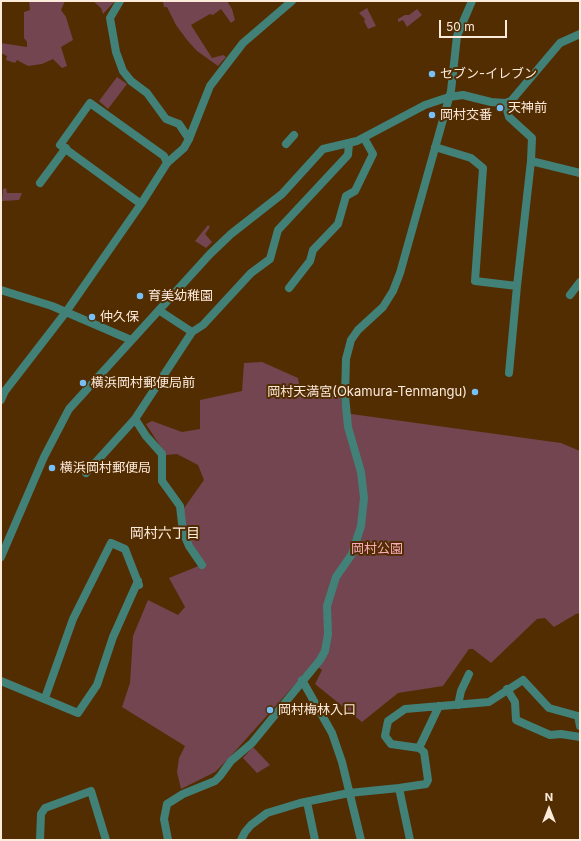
<!DOCTYPE html>
<meta charset="utf-8">
<style>
body{margin:0}
#map{position:relative;width:581px;height:841px;overflow:hidden;background:#522d02;font-family:Inter,sans-serif}
canvas{display:block}
.frame{position:absolute;inset:0;border:2px solid #fceadb;pointer-events:none}
.north{position:absolute;left:529px;top:789px;width:40px;height:40px;-webkit-text-stroke:3px #522d02;paint-order:stroke;rotate:0deg;font-size:11px;font-weight:700;line-height:16px;text-align:center;color:#fceadb}
.north::after{content:'';display:block;margin:auto;width:14px;height:18px;background:#fceadb;clip-path:polygon(50% 0,100% 100%,50% 72%,0 100%)}
.scale{position:absolute;left:439px;top:20px;width:68px;height:18px;box-sizing:border-box;border:2px solid #fceadb;border-top:0;padding-left:5px;font-size:12px;line-height:14px;white-space:nowrap;color:#fceadb;-webkit-text-stroke:3px #522d02;paint-order:stroke}
</style>
<div id="map">
<canvas width="581" height="841"></canvas>
<div class="frame"></div>
<div class="north">N</div>
<div class="scale">50 m</div>
</div>
<script>
const c = document.querySelector('canvas').getContext('2d');
c.lineJoin = 'round';
function paint(path, color) { c.fillStyle = color; c.fill(path, 'evenodd'); }
const toPath = rows => new Path2D(rows.map(r => 'M' + r).join(''));
function trace(path, color, width, dash) { c.strokeStyle = color; c.lineWidth = width; c.lineCap = dash ? 'butt' : 'round'; c.setLineDash(dash || []); c.stroke(path); }
function drawText(font, color, halo, rows, align = 'center') {
  c.font = font + ' Inter,"Noto Sans JP",sans-serif'; c.lineWidth = 4; c.setLineDash([]); c.textBaseline = 'middle'; c.strokeStyle = halo; c.fillStyle = color; for (const [text, x, y, turn = 0] of rows) {
    c.save(); c.translate(x, y); c.rotate((+turn || 0) * Math.PI / 180); c.textAlign = isNaN(turn) ? turn : align; if (halo) c.strokeText(text, 0, 0); c.fillText(text, 0, 0); c.restore();
  }
}
const green = toPath([
 [29,1,65,1,61,10,66,17,73,40,61,47,67,66,62,68,53,59,42,64,28,66,17,60,15,63,6,60,7,56,1,53,1,43,27,47,27,42,24,38,24,12,30,10],
 [93,1,115,1,103,14,101,8],
 [227,1,232,9,235,20,231,23,221,9,213,15,210,14,191,25,212,58,223,55,226,57,218,66,197,51,187,40,176,25,167,7,164,7,163,2],
 [367,8,376,26,368,29,364,21,365,19,359,13],
 [417,9,422,15,407,27,403,20,398,22,398,19,405,15,409,15],
 [117,77,127,84,108,109,99,101],
 [6,188,7,193,22,193,19,200,2,201,3,189],
 [208,225,210,227,205,234,212,242,206,248,195,241],
 [262,362,298,378,300,389,338,386,344,413,561,443,580,451,580,613,576,614,554,627,545,618,537,619,491,663,473,649,469,649,443,686,398,693,362,722,315,684,322,670,315,665,306,672,229,758,215,772,181,789,177,772,179,758,185,746,122,707,130,683,133,636,148,600,178,615,185,607,169,578,201,565,187,538,182,511,204,480,198,465,177,454,166,455,146,424,152,421,182,432,200,429,200,400,242,391,244,363],
 [253,747,270,765,257,773,243,758]
]);
const street = toPath([
 [120,1,110,18,116,52,123,71,131,81,147,93,166,119,179,124,189,139],
 [286,144,294,135],
 [435,147,471,158,483,168,475,281,517,286,531,161,532,138,509,117,505,103],
 [531,161,580,173],
 [40,183,66,148],
 [141,204,60,145,90,103,164,156,167,163],
 [289,288,310,261,313,250,338,224,346,196,355,191,373,154,364,138],
 [1,290,52,306,131,340],
 [570,295,580,282],
 [160,311,192,332],
 [509,373,517,286],
 [1,400,5,391,66,312,141,204,167,163,184,148,189,139,210,86,243,43,292,1],
 [135,419,146,436,162,454,162,481,180,506,183,532,189,546,202,565],
 [86,473,135,419,192,332,203,325,251,273,270,259,278,230,348,155,349,144],
 [1,557,44,457,69,409,210,254,231,234,282,194,323,149,357,141,425,105,449,97,463,95,491,102,505,103,511,101,560,43,580,34],
 [302,680,332,733,342,762,361,840],
 [1,681,78,713,97,685,113,637,138,581],
 [507,689,515,702,516,720,550,735,561,734,580,737],
 [45,698,73,619,111,543,125,549,139,585],
 [458,705,461,691,469,674],
 [419,748,439,706],
 [399,788,426,784,428,780,424,752,419,748,391,744,385,736,388,721,405,709,489,702,523,680,549,708,578,716,580,726],
 [307,802,315,840],
 [40,840,41,814,45,808,91,791,106,840],
 [168,840,164,819,167,804,183,794,215,781,220,776,231,761,252,743,320,660,325,651,328,634,327,606,336,577,352,554,361,526,364,498,361,472,348,427,345,396,346,359,351,340,358,330,383,307,393,291,400,273,451,91,457,36,472,1],
 [241,840,245,832,251,825,267,813,300,803,349,793,399,788,410,840]
]);
const markers = [
 [432,74,4,"#77bff7"],
 [500,108,4,"#77bff7"],
 [432,115,4,"#77bff7"],
 [140,296,4,"#77bff7"],
 [92,317,4,"#77bff7"],
 [83,383,4,"#77bff7"],
 [475,392,4,"#77bff7"],
 [52,468,4,"#77bff7"],
 [270,710,4,"#77bff7"]
];
const poiNames = [
 ["セブン-イレブン",440,74],
 ["天神前",508,108],
 ["岡村交番",440,115],
 ["育美幼稚園",148,296],
 ["仲久保",100,317],
 ["横浜岡村郵便局前",91,383],
 ["岡村天満宮(Okamura-Tenmangu)",467,392,"right"],
 ["横浜岡村郵便局",60,468],
 ["岡村梅林入口",278,710]
];
const parkNames = [
 ["岡村公園",377,549]
];
const neighbourhoodNames = [
 ["岡村六丁目",165,534]
];
paint(green, '#724550');
trace(street, '#428178', 8);
for (const [x, y, r, color] of markers) { const dot = new Path2D(); dot.arc(x, y, r, 0, 2 * Math.PI); c.fillStyle = color; c.fill(dot); trace(dot, '#522d02', 1.5); }
drawText('13px', '#fceadb', '#522d02', poiNames, 'left');
drawText('13px', '#faabbe', '#522d02', parkNames);
drawText('14px', '#fceadb', '#522d02', neighbourhoodNames);
</script>
